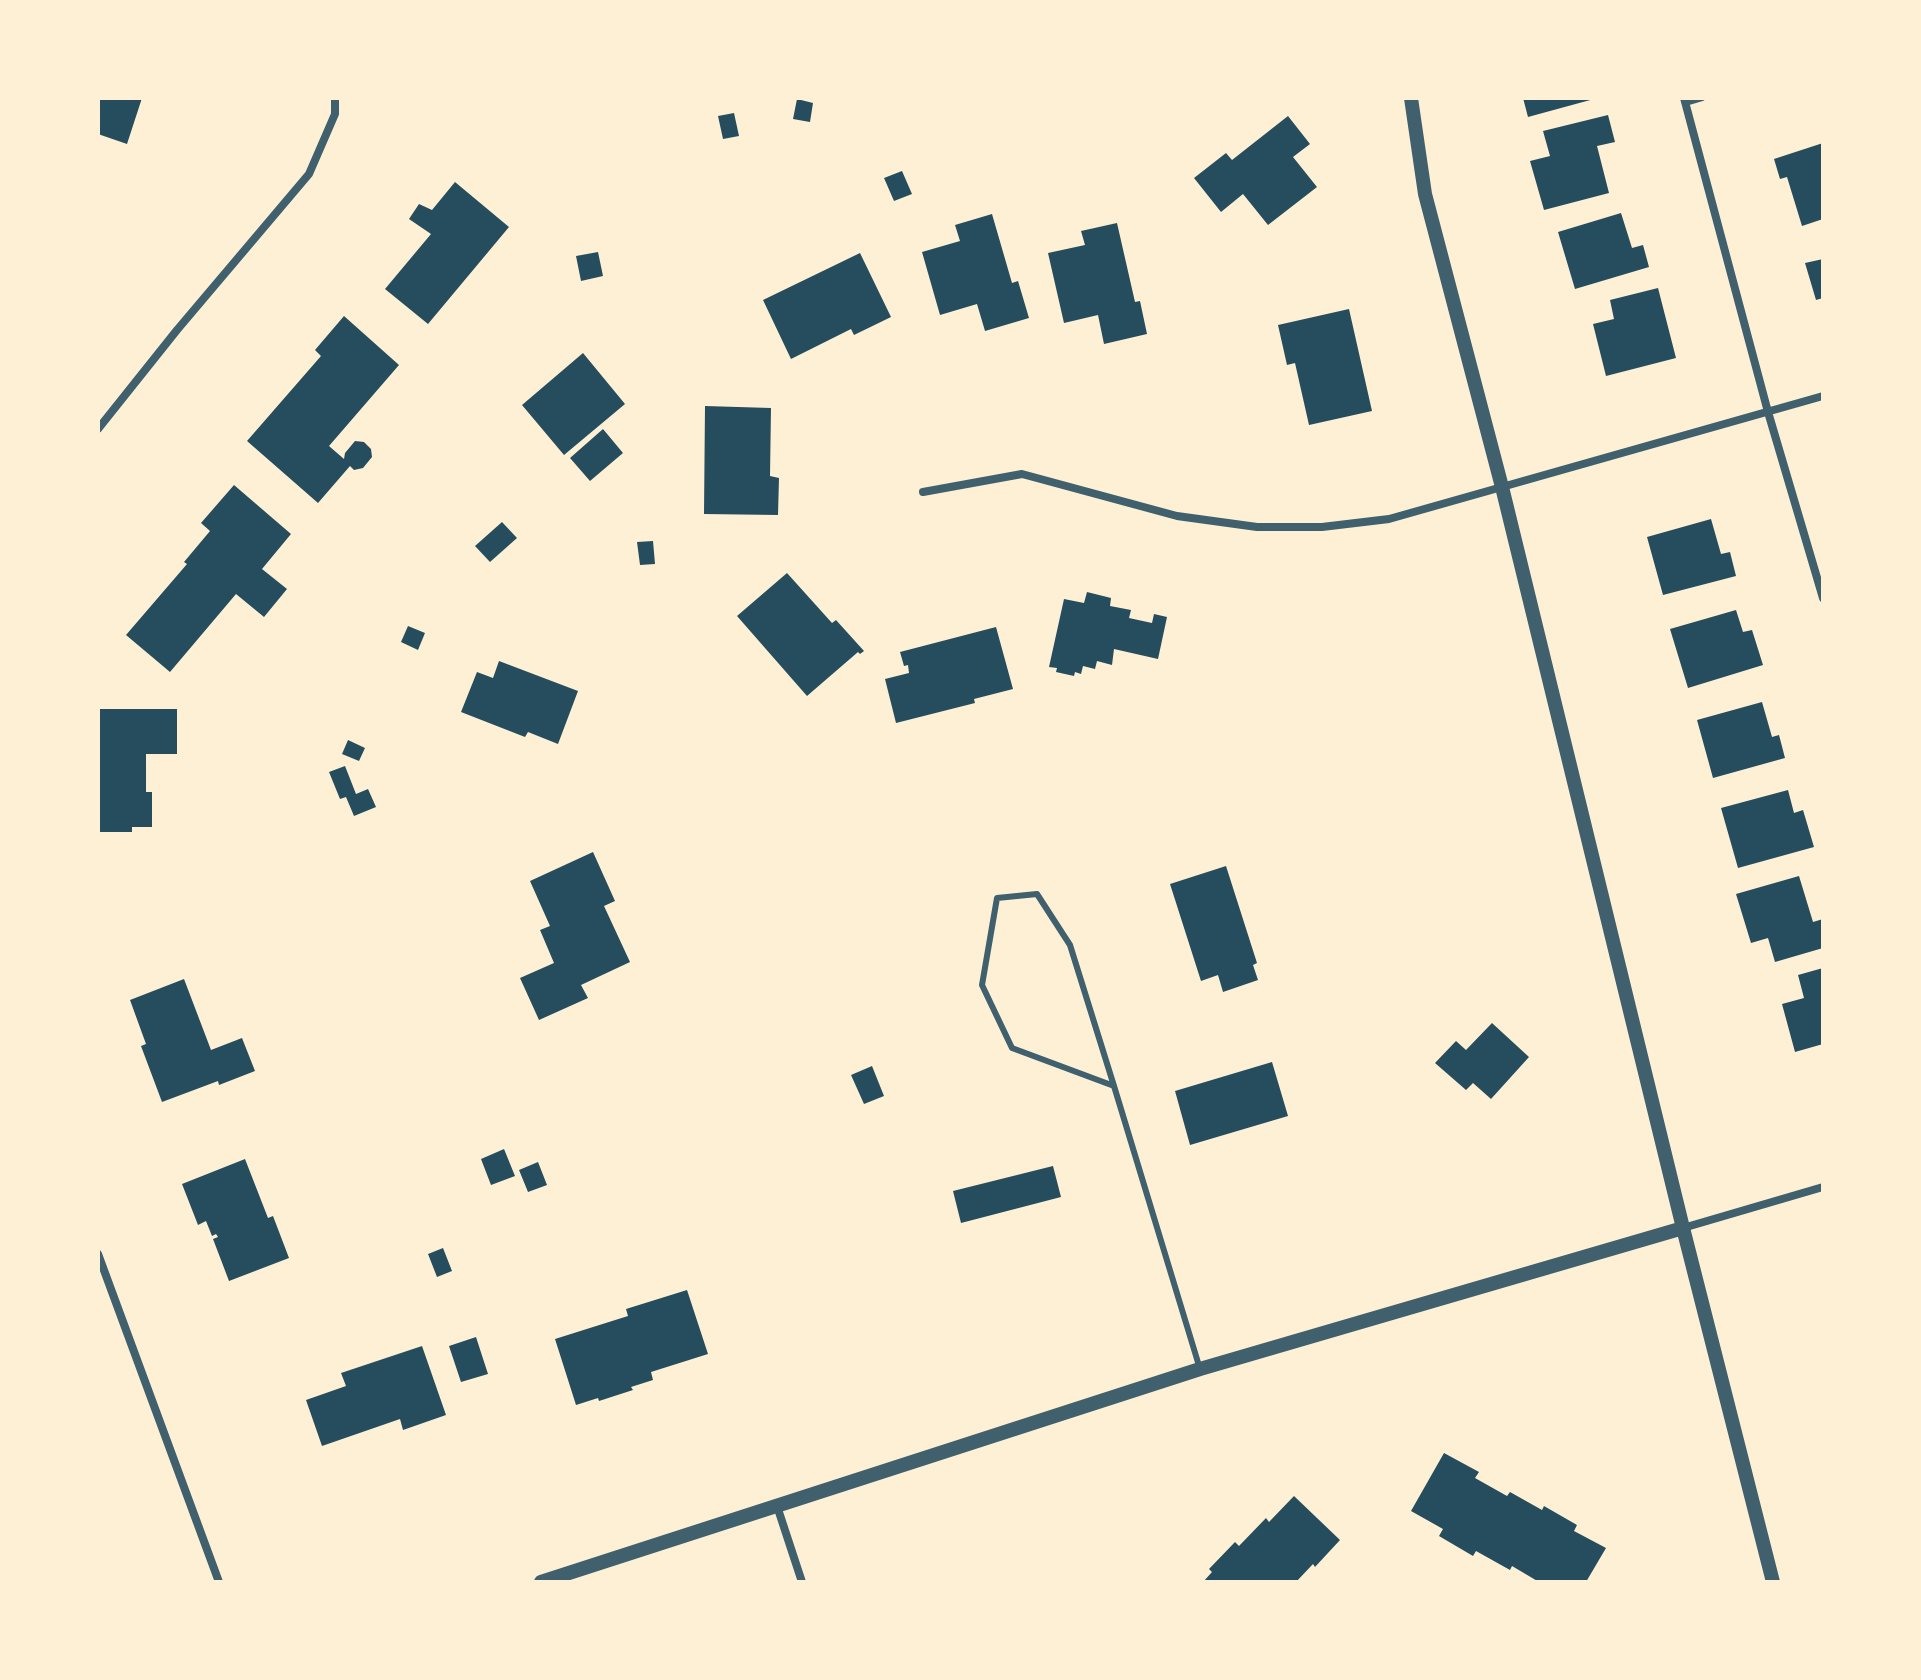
<!DOCTYPE html>
<style>
body{margin:0}
#map{position:relative;width:1921px;height:1680px;overflow:hidden;background:#fdf0d5;font-family:"Roboto Condensed",sans-serif}
canvas{display:block}
.frame{position:absolute;inset:0;border:100px solid #fdf0d5;pointer-events:none}
</style>
<div id="map">
<canvas width="1921" height="1680"></canvas>
<div class="frame"></div>
</div>
<script>
const c = document.querySelector('canvas').getContext('2d');
c.lineJoin = 'round';
function paint(path, color) { c.fillStyle = color; c.fill(path, 'evenodd'); }
const toPath = rows => new Path2D(rows.map(r => 'M' + r).join(''));
function trace(path, color, width, dash) { c.strokeStyle = color; c.lineWidth = width; c.lineCap = dash ? 'butt' : 'round'; c.setLineDash(dash || []); c.stroke(path); }
const building = toPath([
 [98,98,142,98,127,144,98,134],
 [1523,98,1594,98,1594,99,1528,117],
 [797,99,813,103,810,122,793,119],
 [734,113,739,136,723,139,718,116],
 [1608,115,1615,142,1597,146,1609,193,1544,210,1530,161,1550,156,1543,131],
 [1288,116,1310,144,1293,157,1317,187,1268,225,1243,194,1221,212,1194,178,1226,153,1232,160],
 [1823,143,1823,219,1802,226,1787,177,1780,179,1774,159],
 [902,171,912,194,894,201,884,178],
 [455,182,509,227,428,324,385,289,431,234,409,219,419,204,432,210],
 [1621,213,1632,248,1643,245,1649,267,1575,289,1558,232],
 [992,214,1012,283,1018,281,1029,318,985,331,977,304,940,315,922,252,960,241,955,225],
 [1117,223,1135,302,1140,301,1147,334,1104,344,1098,315,1064,323,1048,253,1085,245,1081,231],
 [598,252,603,276,581,281,576,256],
 [860,253,891,317,854,335,851,329,791,359,763,300],
 [1823,259,1823,298,1816,300,1805,263],
 [1658,288,1676,358,1606,376,1593,324,1614,319,1610,300],
 [1349,309,1372,411,1309,425,1295,363,1287,365,1278,325],
 [344,316,399,365,329,446,344,459,345,453,355,441,364,442,371,449,372,457,363,468,354,470,350,466,318,503,247,441,321,356,315,350],
 [583,353,625,404,564,455,522,405],
 [705,406,771,408,770,476,779,478,778,515,704,514],
 [603,429,623,453,590,481,570,458],
 [234,485,291,534,262,569,287,589,264,617,236,594,170,672,126,635,187,564,184,562,210,531,201,523],
 [1711,519,1721,554,1730,552,1736,576,1663,595,1647,537],
 [502,522,517,538,490,562,475,546],
 [653,541,655,564,640,565,637,542],
 [787,573,832,623,836,620,864,651,860,654,858,652,807,696,737,616],
 [1087,592,1111,598,1110,606,1131,610,1129,618,1152,623,1154,614,1167,617,1158,659,1114,649,1112,665,1097,661,1095,669,1083,666,1081,674,1075,672,1074,676,1056,672,1057,668,1049,667,1064,599,1084,603],
 [1736,610,1743,632,1752,630,1763,665,1688,688,1670,629],
 [408,626,425,633,418,650,401,642],
 [996,627,1013,689,974,699,975,703,896,723,885,679,909,673,908,665,904,666,900,652],
 [499,661,578,691,558,744,528,732,525,737,461,712,477,672,493,678],
 [1762,702,1772,737,1779,735,1785,758,1713,778,1697,720],
 [98,709,177,709,177,754,146,754,146,792,152,792,152,827,132,827,132,832,98,832],
 [348,740,365,748,359,761,342,754],
 [345,766,356,794,368,789,376,807,354,816,346,797,340,799,329,772],
 [1788,790,1794,813,1803,810,1814,847,1738,868,1721,808],
 [593,852,615,901,604,906,630,962,581,985,588,998,539,1020,520,978,554,963,540,930,550,926,530,881],
 [1226,866,1257,963,1253,965,1258,980,1223,992,1218,975,1201,981,1170,884],
 [1799,876,1813,922,1823,919,1823,948,1775,962,1768,938,1751,943,1736,894],
 [1823,968,1823,1044,1795,1052,1782,1004,1804,998,1798,975],
 [184,979,211,1050,242,1038,255,1071,219,1085,218,1081,162,1102,141,1046,146,1044,130,1000],
 [1492,1023,1529,1057,1491,1099,1473,1083,1466,1090,1435,1063,1456,1041,1466,1050],
 [1272,1062,1288,1116,1190,1145,1175,1091],
 [872,1066,884,1096,864,1104,851,1075],
 [504,1149,515,1176,491,1185,481,1159],
 [245,1159,268,1218,273,1216,289,1258,229,1281,213,1239,218,1237,216,1234,212,1236,206,1221,198,1225,182,1184],
 [538,1162,547,1185,528,1192,519,1170],
 [1053,1166,1061,1197,961,1223,953,1191],
 [443,1248,452,1271,437,1277,428,1254],
 [687,1290,708,1354,651,1372,653,1380,631,1387,633,1390,599,1401,598,1398,576,1405,555,1339,628,1316,626,1309],
 [476,1337,488,1374,461,1382,449,1346],
 [422,1346,446,1415,403,1430,400,1419,322,1446,306,1400,346,1386,341,1373],
 [1444,1453,1479,1472,1475,1478,1507,1496,1510,1492,1542,1510,1544,1506,1577,1525,1574,1531,1606,1548,1586,1582,1539,1582,1512,1566,1510,1570,1476,1551,1473,1556,1439,1536,1443,1529,1411,1511],
 [1294,1496,1340,1540,1315,1567,1313,1564,1296,1582,1203,1582,1212,1572,1209,1569,1235,1542,1239,1546,1266,1518,1269,1522]
]);
const service = toPath([
 [1685,103,1702,98],
 [1114,1086,1012,1048,982,985,997,898,1037,894,1070,945,1114,1086,1200,1369]
]);
const minor = toPath([
 [1684,98,1768,412,1823,598],
 [98,429,177,330,309,174,335,114,335,98],
 [923,492,1022,474,1177,516,1257,527,1322,527,1389,519,1823,396],
 [1683,1228,1823,1187],
 [98,1254,219,1582],
 [777,1506,802,1582]
]);
const tertiary = toPath([
 [1411,98,1425,194,1502,487,1683,1228,1773,1582],
 [541,1582,1200,1369,1683,1228]
]);
paint(building, '#264d5e');
trace(service, '#3f606c', 6);
trace(minor, '#3f606c', 8);
trace(tertiary, '#3f606c', 14);
</script>
